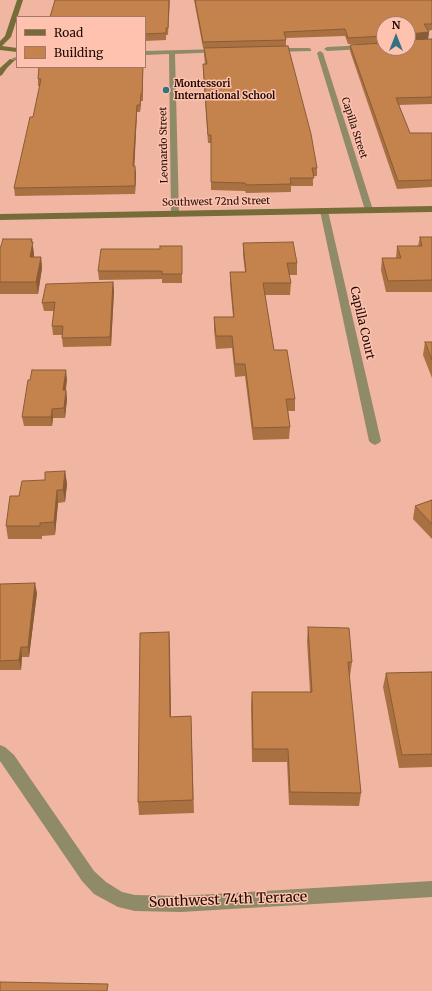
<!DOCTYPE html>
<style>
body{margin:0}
#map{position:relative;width:432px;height:991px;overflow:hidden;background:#f1b6a2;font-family:Merriweather,serif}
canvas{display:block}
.legend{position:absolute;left:16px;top:16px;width:130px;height:52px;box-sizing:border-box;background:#fec2ae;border:1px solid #a4786a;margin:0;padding:5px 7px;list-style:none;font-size:12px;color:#1e0a04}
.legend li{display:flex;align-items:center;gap:8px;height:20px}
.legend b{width:20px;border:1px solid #a4786a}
.north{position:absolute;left:376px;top:16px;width:40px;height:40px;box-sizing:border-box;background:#fec2ae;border:1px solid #a4786a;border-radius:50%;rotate:0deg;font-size:11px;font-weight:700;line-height:16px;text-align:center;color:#1e0a04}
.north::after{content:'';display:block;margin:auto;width:14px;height:18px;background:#317385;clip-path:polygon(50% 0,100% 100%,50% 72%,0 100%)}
</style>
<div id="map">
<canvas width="432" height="991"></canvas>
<ul class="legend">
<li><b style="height:5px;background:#756c38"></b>Road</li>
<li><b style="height:11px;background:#c4834d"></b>Building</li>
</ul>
<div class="north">N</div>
</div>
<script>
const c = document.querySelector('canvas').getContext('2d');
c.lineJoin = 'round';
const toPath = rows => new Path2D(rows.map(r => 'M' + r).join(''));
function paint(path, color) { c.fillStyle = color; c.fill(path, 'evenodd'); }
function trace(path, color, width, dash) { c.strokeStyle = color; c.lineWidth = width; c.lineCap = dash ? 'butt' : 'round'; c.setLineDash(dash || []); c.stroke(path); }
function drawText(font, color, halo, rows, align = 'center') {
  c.font = font + ' Merriweather,serif'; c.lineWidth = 3; c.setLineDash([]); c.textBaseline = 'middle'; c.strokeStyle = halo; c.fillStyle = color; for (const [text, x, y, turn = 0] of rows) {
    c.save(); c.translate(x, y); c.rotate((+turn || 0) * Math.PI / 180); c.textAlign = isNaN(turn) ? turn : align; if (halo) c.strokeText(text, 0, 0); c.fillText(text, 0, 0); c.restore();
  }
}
const street = toPath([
 [384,44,384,48,327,51,324,49,327,47,384,44],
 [309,48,311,49,311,51,272,52,269,50,272,48,309,48],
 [220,49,223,51,222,52,175,54,179,214,175,217,172,216,171,214,169,54,145,55,145,51,220,49],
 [320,51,323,53,373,210,372,212,366,212,365,210,317,53,320,51],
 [17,57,17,61,12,59,13,58,17,57],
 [324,208,328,211,381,441,379,443,375,445,371,443,369,441,320,211,324,208],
 [0,745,5,747,14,755,94,871,106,882,122,892,135,895,181,896,432,881,432,897,181,912,135,911,118,907,94,894,82,881,0,761,0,745]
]);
const secondary = toPath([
 [17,0,23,0,11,37,2,46,17,48,17,52,0,50,0,41,5,36,17,0],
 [10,59,15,60,7,68,2,75,0,76,0,68,10,59],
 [432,206,432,212,0,220,0,214,432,206]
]);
const wall = toPath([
 [170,0,168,35,166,35,166,40,145,41,145,17],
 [194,0,432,0,432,30,428,31,429,32,428,39,432,39,432,104,399,105,410,133,432,133,432,187,397,189,350,51,350,45,368,44,348,44,345,36,286,38,286,46,317,168,317,176,313,176,313,186,291,186,291,192,246,193,245,191,211,190,211,143,208,143,203,71,203,64,205,64,204,55,204,48,203,48],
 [384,24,408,48,384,48],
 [39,67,143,67,143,101,141,101,140,112,137,112,134,166,136,174,135,194,15,196,14,188,33,117,40,86,38,86,38,79],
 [420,237,432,237,432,292,386,292,381,270,382,258,396,258,397,246,418,246],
 [32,242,34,254,34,257,41,257,42,268,38,294,0,294,0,247],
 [243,243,297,263,297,275,289,275,291,283,290,295,265,295,274,350,295,399,295,411,288,411,290,427,289,439,253,440,245,376,235,377,232,348,216,349,214,329,214,317,233,317,230,284,230,272,245,272,243,255],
 [182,246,182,283,162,283,162,279,99,280,98,271,160,249],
 [113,282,114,291,111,346,63,347,62,338,62,335,53,335,52,326,54,311,44,311,42,303],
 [425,342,432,342,432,378,423,355],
 [67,379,66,390,67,399,65,418,53,418,52,426,24,426,22,417],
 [65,471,67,484,65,502,58,503,55,535,42,536,42,539,8,539,6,526,19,496,45,480],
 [432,500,432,539,413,519,415,506],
 [0,584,37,593,29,657,22,657,21,670,0,670],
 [308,627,352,662,350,676,349,676,361,793,359,806,289,805,287,762,252,762,251,705,252,692,310,692,307,641],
 [169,632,171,717,191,716,194,813,139,815,138,802],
 [432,672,432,767,399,768,383,687,386,673]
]);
const shadedWall = toPath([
 [429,32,428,39,408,40,409,34],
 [141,94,141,101,140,112,140,105],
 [137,105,137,112,134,174,133,166],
 [135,166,136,174,135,194],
 [32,239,34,254,32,268,30,257],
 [41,257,42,268,38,294,36,282],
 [113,282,114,291,111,346,110,337],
 [66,370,67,379,64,399,63,390],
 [66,390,67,399,65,418,64,408],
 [52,409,53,418,52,426,51,417],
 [65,471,67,484,65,502,63,490],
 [57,490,58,503,55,535,54,522],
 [35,583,37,593,29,657,28,647],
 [169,632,170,645,171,730,170,717],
 [21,647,22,657,21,670,19,660]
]);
const building = toPath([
 [55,0,169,0,168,28,166,28,166,33,145,34,145,17,50,17,55,0],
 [195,0,432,0,432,24,424,24,429,32,409,34,408,38,408,24,384,24,384,36,348,38,345,29,284,32,286,40,203,42,195,0],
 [432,39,432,97,396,98,410,133,432,133,432,180,398,181,350,45,384,43,384,48,408,48,408,40,432,39],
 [288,46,311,134,317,168,312,168,314,178,290,178,291,184,246,185,245,183,211,182,211,135,208,135,203,64,207,64,204,48,288,46],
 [39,67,143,67,142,94,141,94,140,105,137,105,133,166,135,166,135,186,14,188,30,117,33,117,41,79,38,79,39,67],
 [420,237,432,237,432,280,388,281,382,258,401,258,397,246,422,246,420,237],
 [3,239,32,239,31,242,33,242,30,257,41,257,36,282,0,282,0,247,1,246,3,239],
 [293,242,297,263,287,263,291,283,263,283,274,350,287,350,295,399,286,399,290,427,253,428,245,364,235,364,232,336,216,336,214,317,234,317,230,272,246,272,243,243,293,242],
 [160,246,182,246,182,274,162,274,162,271,98,271,101,249,160,249,160,246],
 [113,282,110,337,62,338,63,326,52,326,55,302,42,303,46,284,113,282],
 [425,342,432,342,432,360,425,342],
 [32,370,66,370,63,390,66,390,64,408,52,409,51,417,22,417,28,380,30,380,32,370],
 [65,471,63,490,57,490,54,522,40,523,40,526,6,526,10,496,19,496,22,481,45,480,45,472,65,471],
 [432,500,432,524,415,506,432,500],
 [35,583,28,647,21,647,19,660,0,661,0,584,35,583],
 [308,627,349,628,352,662,348,662,361,793,290,792,288,749,253,749,252,692,312,692,308,627],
 [169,632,170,717,191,716,193,800,138,802,140,633,169,632],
 [432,672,432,754,402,755,386,673,432,672],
 [0,982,108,984,107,991,0,991,0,982]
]);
const markers = [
 [166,90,4,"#317385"]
];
const farPoinames = [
 ["Montessori",174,84],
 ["International School",174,96]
];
const farStreetnames = [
 ["Capilla Street",354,128,72],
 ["Leonardo Street",164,145,-91],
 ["Southwest 72nd Street",216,202,-1]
];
const streetNames = [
 ["Capilla Court",362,323,77]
];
const nearStreetnames = [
 ["Southwest 74th Terrace",228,900,-2]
];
paint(street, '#8f8a68');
paint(secondary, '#756c38');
paint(wall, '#a97142');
paint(shadedWall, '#895c36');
paint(building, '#c4834d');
trace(building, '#895c36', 1);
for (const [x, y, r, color] of markers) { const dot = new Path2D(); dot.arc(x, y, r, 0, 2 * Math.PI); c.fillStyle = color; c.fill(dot); trace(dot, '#fec2ae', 1.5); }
drawText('bold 10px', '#1e0a04', '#fec2ae', farPoinames, 'left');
drawText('10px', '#1e0a04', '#fec2ae', farStreetnames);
drawText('12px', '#1e0a04', '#fec2ae', streetNames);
drawText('14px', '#1e0a04', '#fec2ae', nearStreetnames);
</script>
